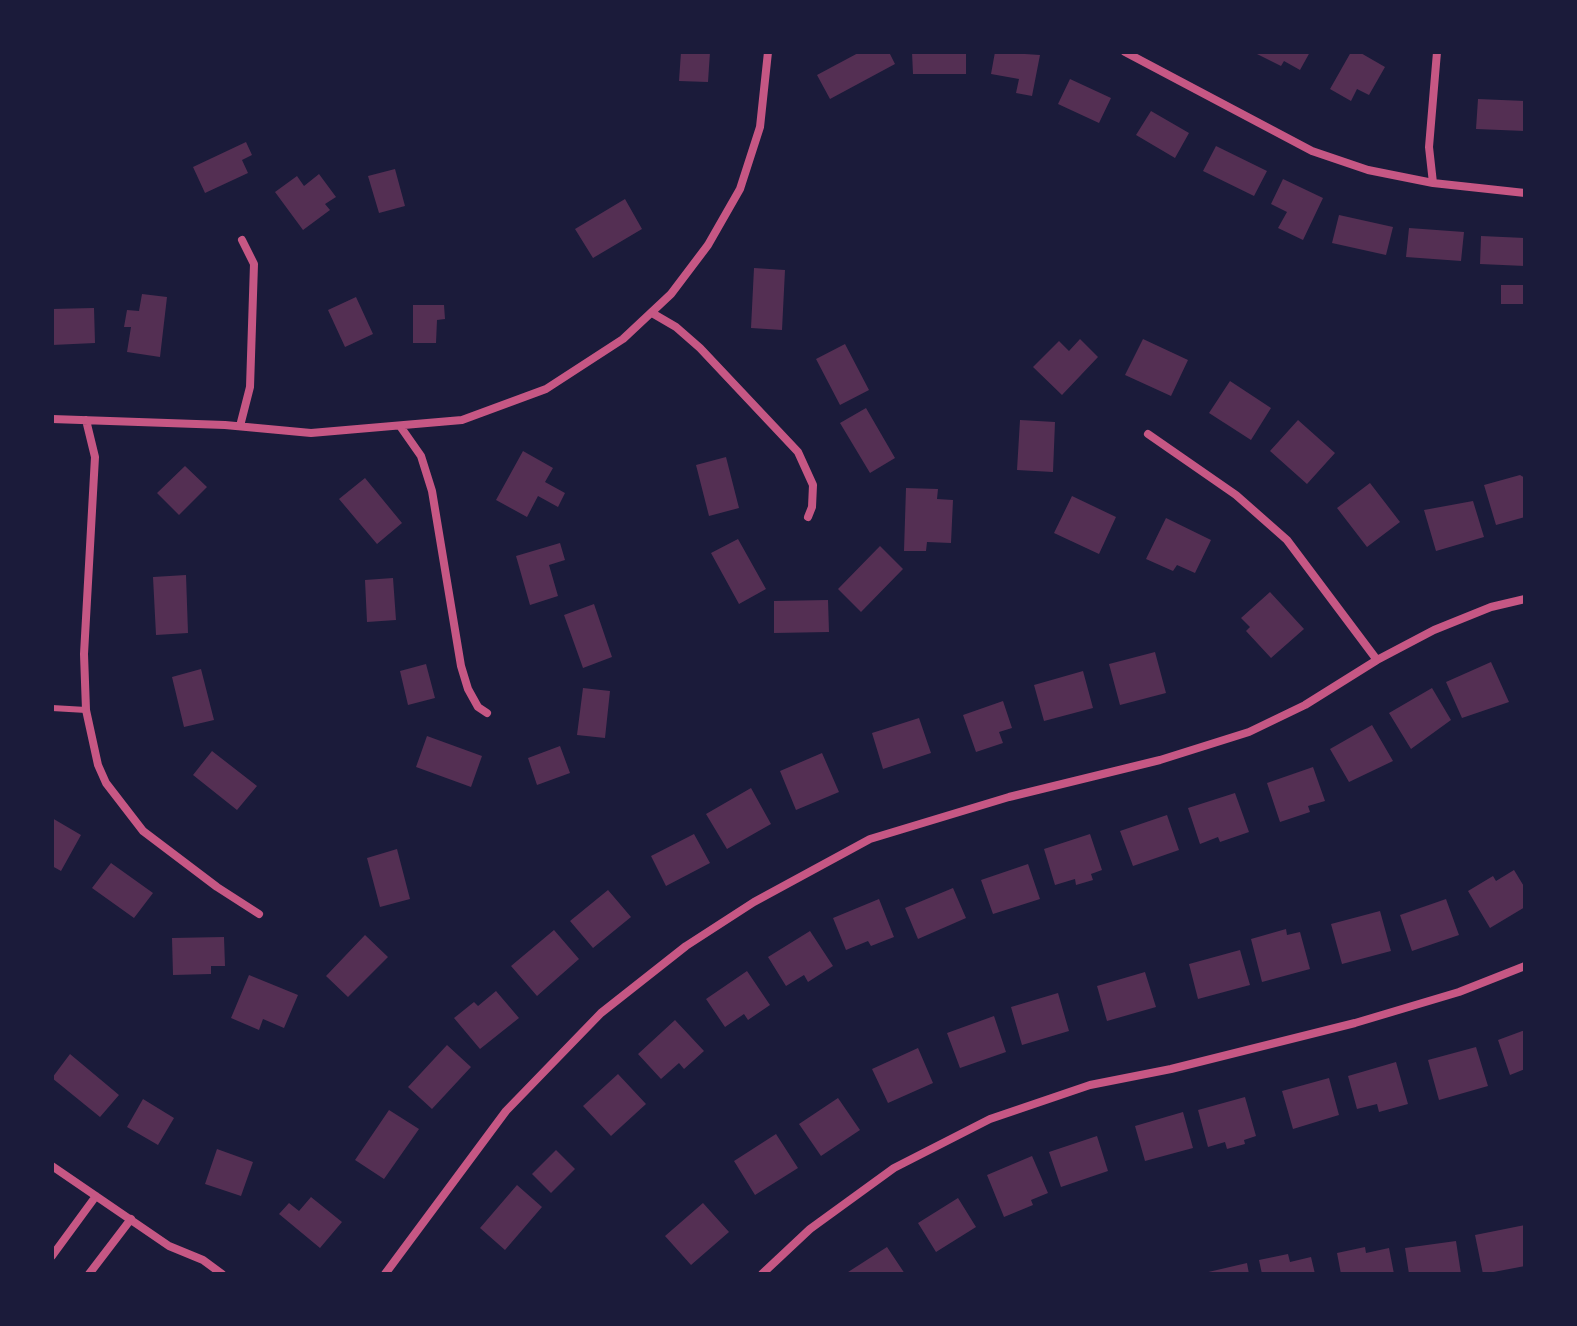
<!DOCTYPE html>
<style>
body{margin:0}
#map{position:relative;width:1577px;height:1326px;overflow:hidden;background:#1b1b3a;font-family:Lato,sans-serif}
canvas{display:block}
.frame{position:absolute;inset:0;border:54px solid #1b1b3a;pointer-events:none}
</style>
<div id="map">
<canvas width="1577" height="1326"></canvas>
<div class="frame"></div>
</div>
<script>
const c = document.querySelector('canvas').getContext('2d');
c.lineJoin = 'round';
function paint(path, color) { c.fillStyle = color; c.fill(path, 'evenodd'); }
const toPath = rows => new Path2D(rows.map(r => 'M' + r).join(''));
function trace(path, color, width, dash) { c.strokeStyle = color; c.lineWidth = width; c.lineCap = dash ? 'butt' : 'round'; c.setLineDash(dash || []); c.stroke(path); }
const building = toPath([
 [681,52,710,52,708,82,679,81],
 [860,52,889,52,895,64,830,99,817,75],
 [912,52,966,52,966,74,913,74],
 [995,52,1040,55,1032,96,1016,93,1019,79,991,74],
 [1253,52,1310,52,1300,70,1284,61,1281,66],
 [1351,52,1359,52,1385,67,1369,95,1357,89,1351,101,1330,89],
 [1070,79,1111,98,1099,123,1058,104],
 [1478,99,1525,101,1525,131,1476,129],
 [1151,111,1189,133,1175,158,1136,135],
 [246,142,252,155,242,160,248,173,205,193,193,167],
 [1216,146,1267,171,1254,196,1203,171],
 [395,169,405,206,379,213,368,176],
 [319,174,336,197,325,204,330,210,303,230,275,192,297,176,304,186],
 [1283,179,1323,198,1303,240,1278,228,1287,212,1271,204],
 [625,199,642,229,593,258,575,229],
 [1339,215,1393,227,1386,255,1332,243],
 [1409,228,1464,232,1461,261,1406,257],
 [1481,236,1525,238,1525,266,1480,264],
 [754,268,785,270,782,330,751,328],
 [1501,285,1525,285,1525,304,1501,304],
 [142,294,167,297,160,357,127,352,131,327,124,327,127,310,139,311],
 [356,297,373,334,345,347,328,310],
 [413,305,444,305,445,319,437,320,436,343,413,343],
 [94,308,95,343,52,345,52,309],
 [1080,339,1098,357,1062,395,1033,367,1059,341,1069,351],
 [1143,339,1188,360,1171,396,1125,375],
 [845,344,869,390,840,405,816,359],
 [1230,381,1271,408,1251,440,1209,413],
 [866,408,895,458,870,473,840,423],
 [1020,420,1055,422,1053,472,1017,470],
 [1298,420,1335,453,1307,484,1270,451],
 [523,451,553,468,545,482,565,493,558,507,538,496,527,517,496,500],
 [726,457,739,508,709,516,696,465],
 [185,466,207,487,179,515,157,493],
 [1520,475,1525,478,1525,517,1496,525,1484,485],
 [365,478,402,523,377,544,339,499],
 [1370,483,1400,522,1367,547,1337,508],
 [906,488,938,489,937,499,953,500,951,543,927,542,926,551,904,551],
 [1072,496,1116,517,1099,554,1054,533],
 [1473,501,1484,537,1436,551,1424,510],
 [1166,518,1211,540,1195,573,1177,565,1173,571,1146,559],
 [738,539,766,589,739,604,711,553],
 [560,543,565,560,549,565,558,596,530,605,516,556],
 [880,546,903,569,861,612,838,589],
 [186,575,188,633,156,635,153,577],
 [393,578,396,620,367,622,365,580],
 [1270,592,1304,629,1271,658,1246,631,1250,627,1241,618],
 [828,600,829,632,774,633,774,601],
 [594,604,612,657,583,668,564,615],
 [1155,652,1166,693,1120,705,1109,664],
 [1491,662,1509,702,1462,718,1446,682],
 [426,664,435,698,408,705,400,671],
 [201,669,214,720,184,727,172,677],
 [1083,671,1093,708,1044,721,1034,685],
 [583,688,610,691,605,738,577,735],
 [1432,688,1451,720,1411,749,1389,713],
 [1003,701,1012,728,999,732,1003,743,976,752,963,715],
 [919,718,931,753,883,769,872,733],
 [1372,725,1393,761,1349,782,1330,749],
 [427,736,482,756,471,787,416,767],
 [560,746,570,773,537,785,528,758],
 [212,751,257,786,237,810,193,775],
 [822,753,839,792,796,810,780,771],
 [1313,767,1325,801,1308,806,1310,812,1280,822,1267,783],
 [751,788,771,824,727,849,706,814],
 [1235,793,1249,832,1220,842,1218,837,1200,844,1188,808],
 [1167,815,1179,850,1133,866,1120,831],
 [52,818,81,835,61,871,52,866],
 [694,834,710,863,666,886,651,856],
 [1090,834,1102,870,1091,874,1093,880,1076,885,1075,879,1055,885,1044,849],
 [397,849,410,899,380,907,367,858],
 [111,863,153,893,134,918,92,888],
 [1028,864,1040,899,993,914,981,880],
 [1514,870,1525,888,1525,907,1490,928,1468,891,1493,876,1496,881],
 [953,888,966,918,918,939,905,908],
 [608,890,631,917,593,948,570,921],
 [879,899,894,937,871,946,868,941,846,950,833,918],
 [1446,899,1459,935,1412,951,1400,915],
 [1380,911,1391,951,1342,964,1331,924],
 [1286,929,1287,935,1300,932,1310,969,1262,982,1251,939],
 [554,930,579,959,537,996,511,966],
 [810,931,833,966,808,982,804,975,786,986,768,957],
 [365,935,388,957,348,997,326,976],
 [224,937,225,966,211,966,211,974,173,975,172,938],
 [1240,950,1250,985,1198,999,1189,964],
 [747,971,770,1005,748,1020,744,1014,725,1027,706,999],
 [1145,972,1156,1007,1107,1021,1097,986],
 [249,975,298,995,284,1028,263,1019,259,1030,231,1018],
 [496,991,519,1018,480,1049,454,1018,474,1002,478,1006],
 [1058,993,1069,1031,1022,1045,1011,1007],
 [994,1016,1006,1052,960,1068,947,1033],
 [675,1020,704,1051,684,1069,679,1063,661,1079,638,1054],
 [1525,1030,1525,1069,1510,1075,1498,1040],
 [447,1045,471,1067,432,1109,408,1087],
 [1476,1047,1488,1086,1439,1100,1428,1060],
 [918,1048,933,1083,888,1103,872,1069],
 [70,1054,119,1095,100,1117,52,1078],
 [1396,1062,1408,1104,1379,1112,1377,1104,1357,1109,1348,1076],
 [618,1074,646,1104,611,1136,583,1106],
 [1329,1078,1339,1115,1293,1129,1282,1091],
 [1245,1097,1256,1136,1244,1140,1245,1144,1227,1149,1225,1142,1208,1147,1198,1110],
 [838,1098,860,1130,821,1156,799,1124],
 [143,1099,174,1118,158,1145,127,1127],
 [389,1110,419,1129,384,1179,355,1160],
 [1183,1112,1193,1148,1145,1161,1135,1126],
 [776,1134,798,1168,755,1195,734,1161],
 [1097,1136,1108,1171,1061,1187,1049,1152],
 [217,1149,253,1162,241,1196,205,1184],
 [556,1150,575,1169,551,1193,532,1174],
 [1032,1156,1048,1193,1031,1200,1033,1205,1004,1217,987,1175],
 [517,1185,542,1207,505,1250,480,1228],
 [311,1197,342,1222,320,1248,279,1214,289,1203,299,1211],
 [958,1198,976,1227,936,1252,918,1223],
 [703,1203,729,1232,691,1265,665,1236],
 [1525,1225,1525,1266,1483,1274,1475,1235],
 [1456,1241,1461,1274,1409,1274,1405,1248],
 [887,1247,905,1274,845,1274],
 [1365,1247,1366,1253,1389,1248,1394,1274,1341,1274,1337,1253],
 [1288,1254,1290,1262,1311,1257,1315,1274,1262,1274,1259,1260],
 [1247,1263,1249,1274,1205,1274,1204,1273]
]);
const service = toPath([
 [52,708,86,710]
]);
const minor = toPath([
 [1125,52,1312,151,1368,170,1433,183,1525,193],
 [1433,183,1429,147,1437,52],
 [652,313,676,327,700,348,798,452,813,485,812,507,808,517],
 [52,419,225,425,311,433,462,420,546,389,623,339,671,294,708,245,740,189,760,127,768,52],
 [86,420,95,457,84,654,86,710,98,765,106,783,143,831,217,887,259,914],
 [240,426,250,387,254,264,242,240],
 [400,426,421,456,432,491,461,666,468,689,478,707,487,713],
 [1148,434,1236,495,1287,540,1377,660],
 [52,1166,169,1246,203,1260,222,1274],
 [52,1256,96,1196],
 [89,1274,131,1219],
 [385,1274,506,1111,601,1013,686,946,754,902,870,839,1009,797,1160,760,1249,732,1305,705,1377,660,1434,630,1491,607,1525,599],
 [762,1274,810,1229,894,1168,990,1119,1090,1085,1171,1069,1355,1023,1459,992,1525,966]
]);
paint(building, '#542f53');
trace(service, '#c65784', 6);
trace(minor, '#c65784', 8);
</script>
